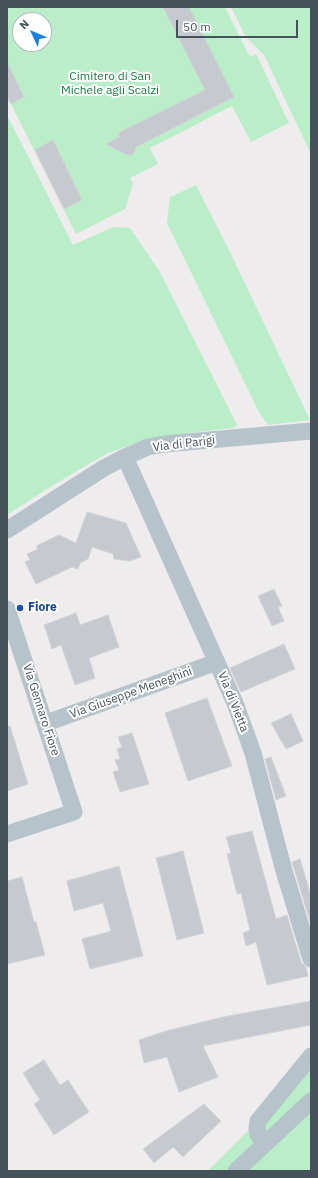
<!DOCTYPE html>
<style>
body{margin:0}
#map{position:relative;width:318px;height:1178px;overflow:hidden;background:#efeced;font-family:"IBM Plex Sans",sans-serif}
canvas{display:block}
.frame{position:absolute;inset:0;border:8px solid #45525a;pointer-events:none}
.north{position:absolute;left:12px;top:12px;width:40px;height:40px;box-sizing:border-box;background:#fff;border:1px solid #b5babd;border-radius:50%;rotate:314deg;font-size:11px;font-weight:700;line-height:16px;text-align:center;color:#45525a}
.north::after{content:'';display:block;margin:auto;width:14px;height:18px;background:#1881dd;clip-path:polygon(50% 0,100% 100%,50% 72%,0 100%)}
.scale{position:absolute;left:176px;top:20px;width:122px;height:18px;box-sizing:border-box;border:2px solid #45525a;border-top:0;padding-left:5px;font-size:12px;line-height:14px;white-space:nowrap;color:#45525a;-webkit-text-stroke:3px #fff;paint-order:stroke}
</style>
<div id="map">
<canvas width="318" height="1178"></canvas>
<div class="frame"></div>
<div class="north">N</div>
<div class="scale">50 m</div>
</div>
<script>
const c = document.querySelector('canvas').getContext('2d');
c.lineJoin = 'round';
function paint(path, color) { c.fillStyle = color; c.fill(path, 'evenodd'); }
const toPath = rows => new Path2D(rows.map(r => 'M' + r).join(''));
function trace(path, color, width, dash) { c.strokeStyle = color; c.lineWidth = width; c.lineCap = dash ? 'butt' : 'round'; c.setLineDash(dash || []); c.stroke(path); }
function drawText(font, color, halo, rows, align = 'center') {
  c.font = font + ' "IBM Plex Sans",sans-serif'; c.lineWidth = 4; c.setLineDash([]); c.textBaseline = 'middle'; c.strokeStyle = halo; c.fillStyle = color; for (const [text, x, y, turn = 0] of rows) {
    c.save(); c.translate(x, y); c.rotate((+turn || 0) * Math.PI / 180); c.textAlign = isNaN(turn) ? turn : align; if (halo) c.strokeText(text, 0, 0); c.fillText(text, 0, 0); c.restore();
  }
}
const green = toPath([
 [7,7,225,7,250,57,256,54,289,123,251,142,232,106,150,148,158,164,130,178,133,184,125,209,76,234,7,96],
 [20,20,44,20,44,44,20,44],
 [231,7,311,7,311,154,264,55,246,37],
 [7,115,73,245,113,227,130,228,160,272,237,425,234,428,197,432,148,439,106,454,50,487,7,515],
 [196,185,230,252,310,420,268,425,259,412,167,223,170,197],
 [311,1070,311,1171,208,1171,252,1127]
]);
const building = toPath([
 [163,7,189,7,234,97,136,147,134,153,131,155,127,155,106,144,120,137,118,133,205,90,163,7],
 [7,62,24,97,11,104,7,96,7,62],
 [53,140,82,200,64,209,35,150,53,140],
 [87,512,126,523,141,557,130,561,114,559,113,554,92,547,88,559,80,563,78,569,72,567,36,584,25,562,30,560,27,554,38,549,36,546,59,535,76,543,87,512],
 [274,589,282,606,278,607,284,621,272,626,258,596,274,589],
 [76,613,80,625,108,615,119,647,89,658,95,678,75,685,61,645,52,649,44,625,76,613],
 [284,644,295,669,241,692,230,668,284,644],
 [207,698,232,766,188,781,165,713,207,698],
 [291,714,303,741,286,749,271,723,291,714],
 [10,726,28,784,7,791,7,727,10,726],
 [132,733,149,784,120,792,113,772,119,770,115,760,120,759,117,749,122,747,118,737,132,733],
 [271,757,286,796,276,800,265,759,271,757],
 [252,831,276,919,287,915,301,962,306,967,308,976,267,985,256,942,246,946,243,933,250,930,241,893,237,894,227,854,231,853,226,837,252,831],
 [183,851,204,933,177,940,156,858,183,851],
 [300,859,311,896,311,925,292,862,300,859],
 [119,866,143,956,90,969,82,939,111,931,103,903,74,911,67,881,119,866],
 [22,877,34,922,36,922,45,955,7,964,7,881,22,877],
 [311,1001,311,1025,203,1046,218,1077,179,1092,167,1057,144,1063,139,1040,166,1031,223,1017,311,1001],
 [44,1060,60,1085,68,1080,89,1112,54,1135,34,1104,40,1100,23,1073,44,1060],
 [204,1104,221,1121,183,1157,173,1147,154,1163,143,1149,204,1104]
]);
const minor = toPath([
 [125,457,235,703,253,753,284,871,311,959],
 [7,530,104,468,125,457,148,447,165,444,311,431],
 [7,609,74,812,7,834],
 [46,723,217,662],
 [264,1144,258,1134,257,1128,258,1121,311,1056],
 [236,1171,311,1101]
]);
const markers = [
 [20,608,4,"#1a4fb4"]
];
const parkNames = [
 ["Cimitero di San",110,77],
 ["Michele agli Scalzi",110,91]
];
const streetNames = [
 ["Via di Parigi",184,444,-7],
 ["Via Giuseppe Meneghini",131,693,-20],
 ["Via di Vietta",233,702,68],
 ["Via Gennaro Fiore",41,710,72]
];
const transitNames = [
 ["Fiore",28,608]
];
paint(green, '#b9eec9');
paint(building, '#c6cacf');
trace(building, '#d0d3d8', 1);
trace(minor, '#b7c3ca', 17);
for (const [x, y, r, color] of markers) { const dot = new Path2D(); dot.arc(x, y, r, 0, 2 * Math.PI); c.fillStyle = color; c.fill(dot); trace(dot, '#fff', 1.5); }
drawText('12px', '#167a3f', '#fff', parkNames);
drawText('12px', '#45525a', '#fff', streetNames);
drawText('bold 12px', '#164399', '#fff', transitNames, 'left');
</script>
